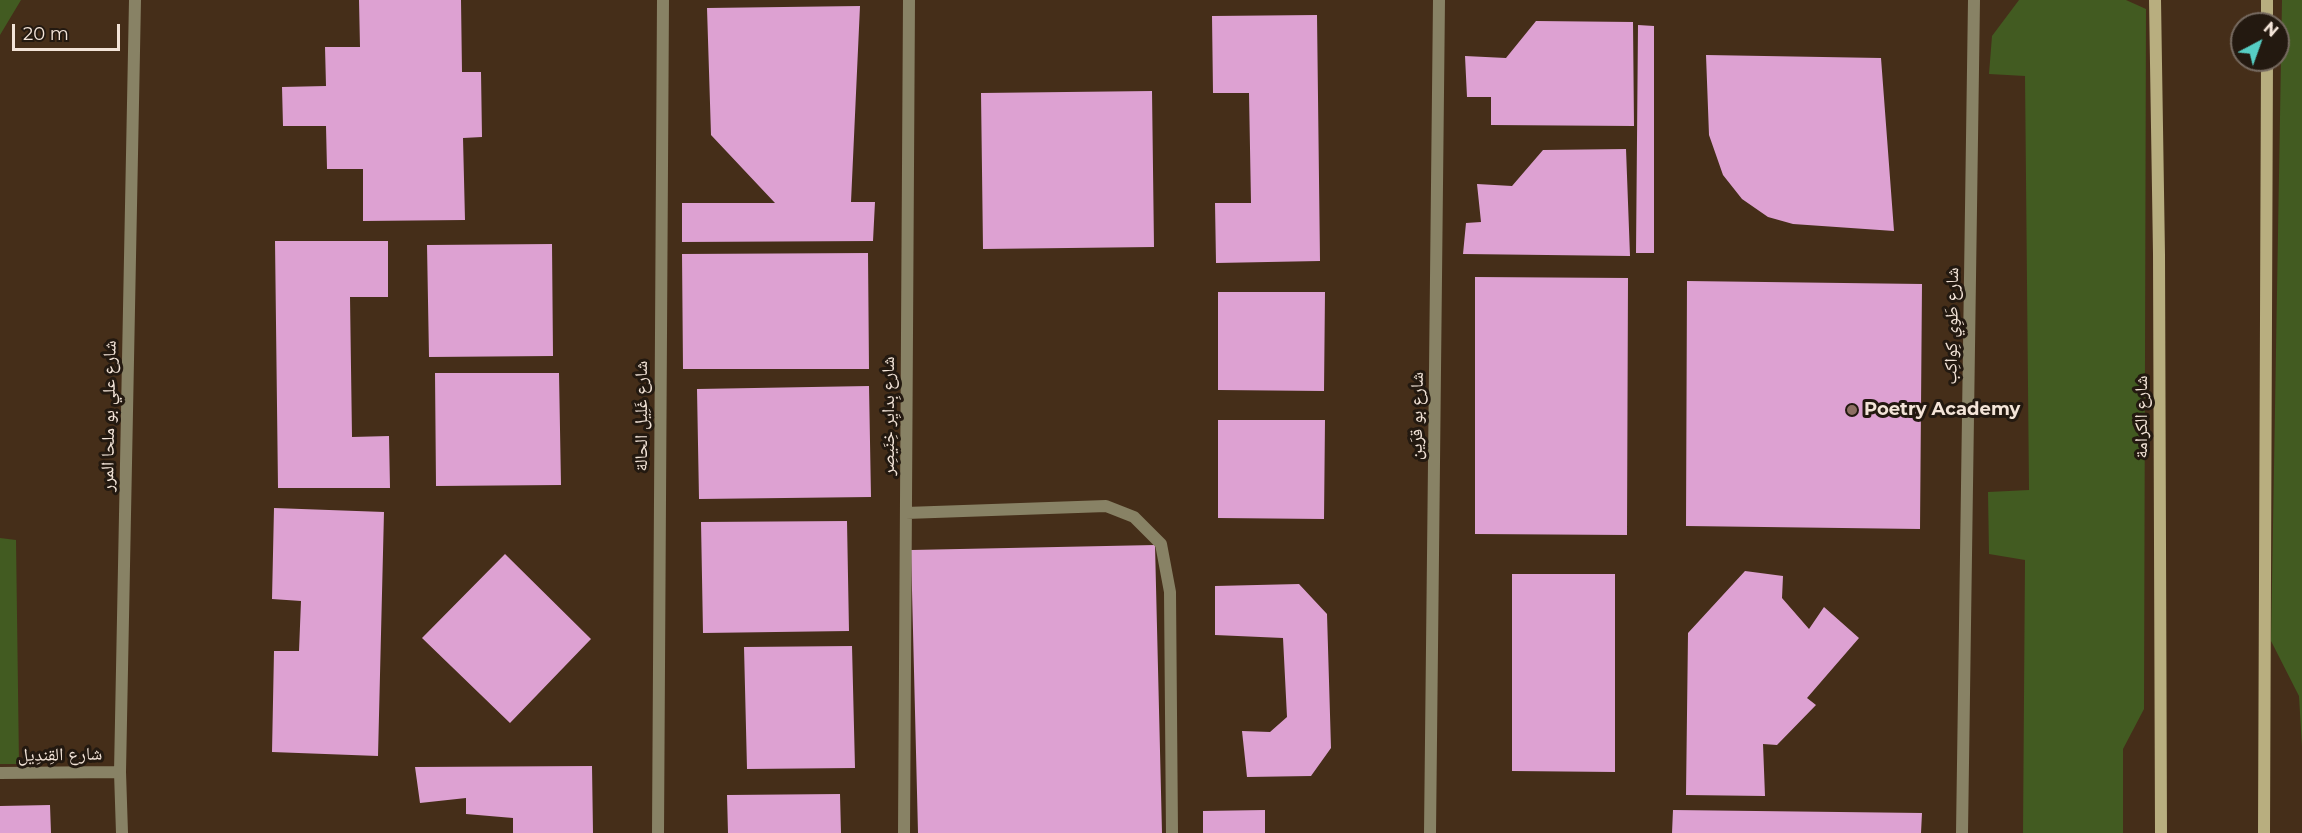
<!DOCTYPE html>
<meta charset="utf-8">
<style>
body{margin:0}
#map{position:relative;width:2302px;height:833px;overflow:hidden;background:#452e19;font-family:Montserrat,sans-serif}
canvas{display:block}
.north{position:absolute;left:2230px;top:12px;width:60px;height:60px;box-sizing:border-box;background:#231910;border:2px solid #766a60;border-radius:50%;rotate:41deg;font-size:16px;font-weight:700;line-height:24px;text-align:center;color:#f3e4d8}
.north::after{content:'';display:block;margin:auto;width:21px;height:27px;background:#56cec4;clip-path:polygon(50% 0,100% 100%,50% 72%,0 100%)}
.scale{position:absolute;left:12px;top:24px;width:108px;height:27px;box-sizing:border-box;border:3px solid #f3e4d8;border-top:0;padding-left:8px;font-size:18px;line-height:21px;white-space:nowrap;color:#f3e4d8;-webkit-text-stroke:4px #231910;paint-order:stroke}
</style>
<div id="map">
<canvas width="2302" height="833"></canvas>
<div class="north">N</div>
<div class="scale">20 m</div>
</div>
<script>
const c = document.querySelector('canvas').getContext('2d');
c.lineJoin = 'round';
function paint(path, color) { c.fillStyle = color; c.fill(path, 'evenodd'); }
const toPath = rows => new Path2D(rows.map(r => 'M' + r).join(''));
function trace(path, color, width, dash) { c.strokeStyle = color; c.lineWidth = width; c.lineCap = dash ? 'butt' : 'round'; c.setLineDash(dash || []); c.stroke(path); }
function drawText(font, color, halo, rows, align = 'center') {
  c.font = font + ' Montserrat,"Noto Naskh Arabic",sans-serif'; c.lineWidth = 6; c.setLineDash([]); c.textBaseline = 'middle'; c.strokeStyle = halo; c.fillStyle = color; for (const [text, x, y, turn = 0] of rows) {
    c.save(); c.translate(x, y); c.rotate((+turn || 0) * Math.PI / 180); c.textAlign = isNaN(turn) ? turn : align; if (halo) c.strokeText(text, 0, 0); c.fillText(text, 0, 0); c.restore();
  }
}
const green = toPath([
 [0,0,21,0,0,35],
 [2019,0,2126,0,2146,9,2144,709,2123,749,2123,833,2023,833,2025,560,1989,554,1988,492,2029,490,2025,76,1989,74,1992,36],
 [2282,0,2302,0,2302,747,2299,696,2271,641],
 [0,538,16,540,19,764,0,764]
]);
const building = toPath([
 [359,0,461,0,462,72,481,72,482,137,463,138,465,220,363,221,363,169,327,169,326,126,283,126,282,87,326,86,325,47,360,47],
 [860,6,851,202,875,202,873,241,682,242,682,203,775,203,711,135,707,8],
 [1317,15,1320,261,1216,263,1215,203,1251,203,1249,93,1213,93,1212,16],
 [1536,21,1633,22,1634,126,1491,125,1491,97,1467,97,1465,56,1506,58],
 [1638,25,1654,26,1654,253,1636,253],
 [1706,55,1881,58,1894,231,1793,224,1768,217,1742,199,1723,175,1709,135],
 [1152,91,1154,247,983,249,981,93],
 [1626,149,1630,256,1463,254,1466,223,1481,222,1477,184,1512,186,1543,150],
 [275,241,388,241,388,297,350,297,352,437,389,436,390,488,278,488],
 [552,244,553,356,429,357,427,245],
 [868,253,869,369,683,369,682,254],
 [1475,277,1628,278,1627,535,1475,534],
 [1687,281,1922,284,1920,529,1686,526],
 [1218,292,1325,292,1324,391,1218,390],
 [435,373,559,373,561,485,436,486],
 [869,386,871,497,699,499,697,389],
 [1218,420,1325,420,1324,519,1218,518],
 [274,508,384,512,378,756,272,752,274,651,299,651,301,601,272,599],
 [847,521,849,631,703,633,701,522],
 [1155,545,1162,833,918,833,911,550],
 [505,554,591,639,510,723,422,638],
 [1745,571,1783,576,1782,598,1809,629,1824,607,1859,638,1807,698,1816,705,1777,745,1763,744,1765,796,1686,795,1688,633],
 [1512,574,1615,574,1615,772,1512,771],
 [1299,584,1327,614,1331,748,1311,776,1247,777,1242,731,1270,732,1287,717,1283,638,1215,635,1215,586],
 [852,646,855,768,747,769,744,647],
 [592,766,593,833,513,833,513,818,466,814,466,798,420,803,415,767],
 [840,794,841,833,728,833,727,795],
 [50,805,51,833,0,833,0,806],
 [1265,810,1265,833,1203,833,1203,811],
 [1673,810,1922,813,1921,833,1672,833]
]);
const minor = toPath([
 [906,513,1106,506,1134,517,1161,544,1170,592,1172,833],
 [0,773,120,772],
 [122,833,120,772,135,0],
 [658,833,663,0],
 [904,833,909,0],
 [1430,833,1439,0],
 [1962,833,1974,0]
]);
const secondary = toPath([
 [2155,0,2159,254,2161,833],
 [2267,24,2267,0],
 [2264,833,2267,60]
]);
const markers = [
 [1852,410,6,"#8d6e63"]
];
const streetNames = [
 ["شارع طَوِي كِواكِب",1952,326,-89],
 ["شارع علي بو ملحا المرر",109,416,-89],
 ["شارع غَلِيل الحالة",642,416,-90],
 ["شارع بِدايِر خِنَيصِر",889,416,-90],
 ["شارع بو قرَين",1417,416,-89],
 ["شارع الكرامة",2142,417,-90],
 ["شارع القِندِيل",60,755,-1]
];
const poiNames = [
 ["Poetry Academy",1864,410]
];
paint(green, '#425b21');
paint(building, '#dda1d2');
trace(minor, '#888265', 12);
trace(secondary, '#b8ae7f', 12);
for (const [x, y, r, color] of markers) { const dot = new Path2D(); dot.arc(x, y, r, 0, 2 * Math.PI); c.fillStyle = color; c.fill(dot); trace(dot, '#231910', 2); }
drawText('18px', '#f3e4d8', '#231910', streetNames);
drawText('bold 18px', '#f3e4d8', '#231910', poiNames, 'left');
</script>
